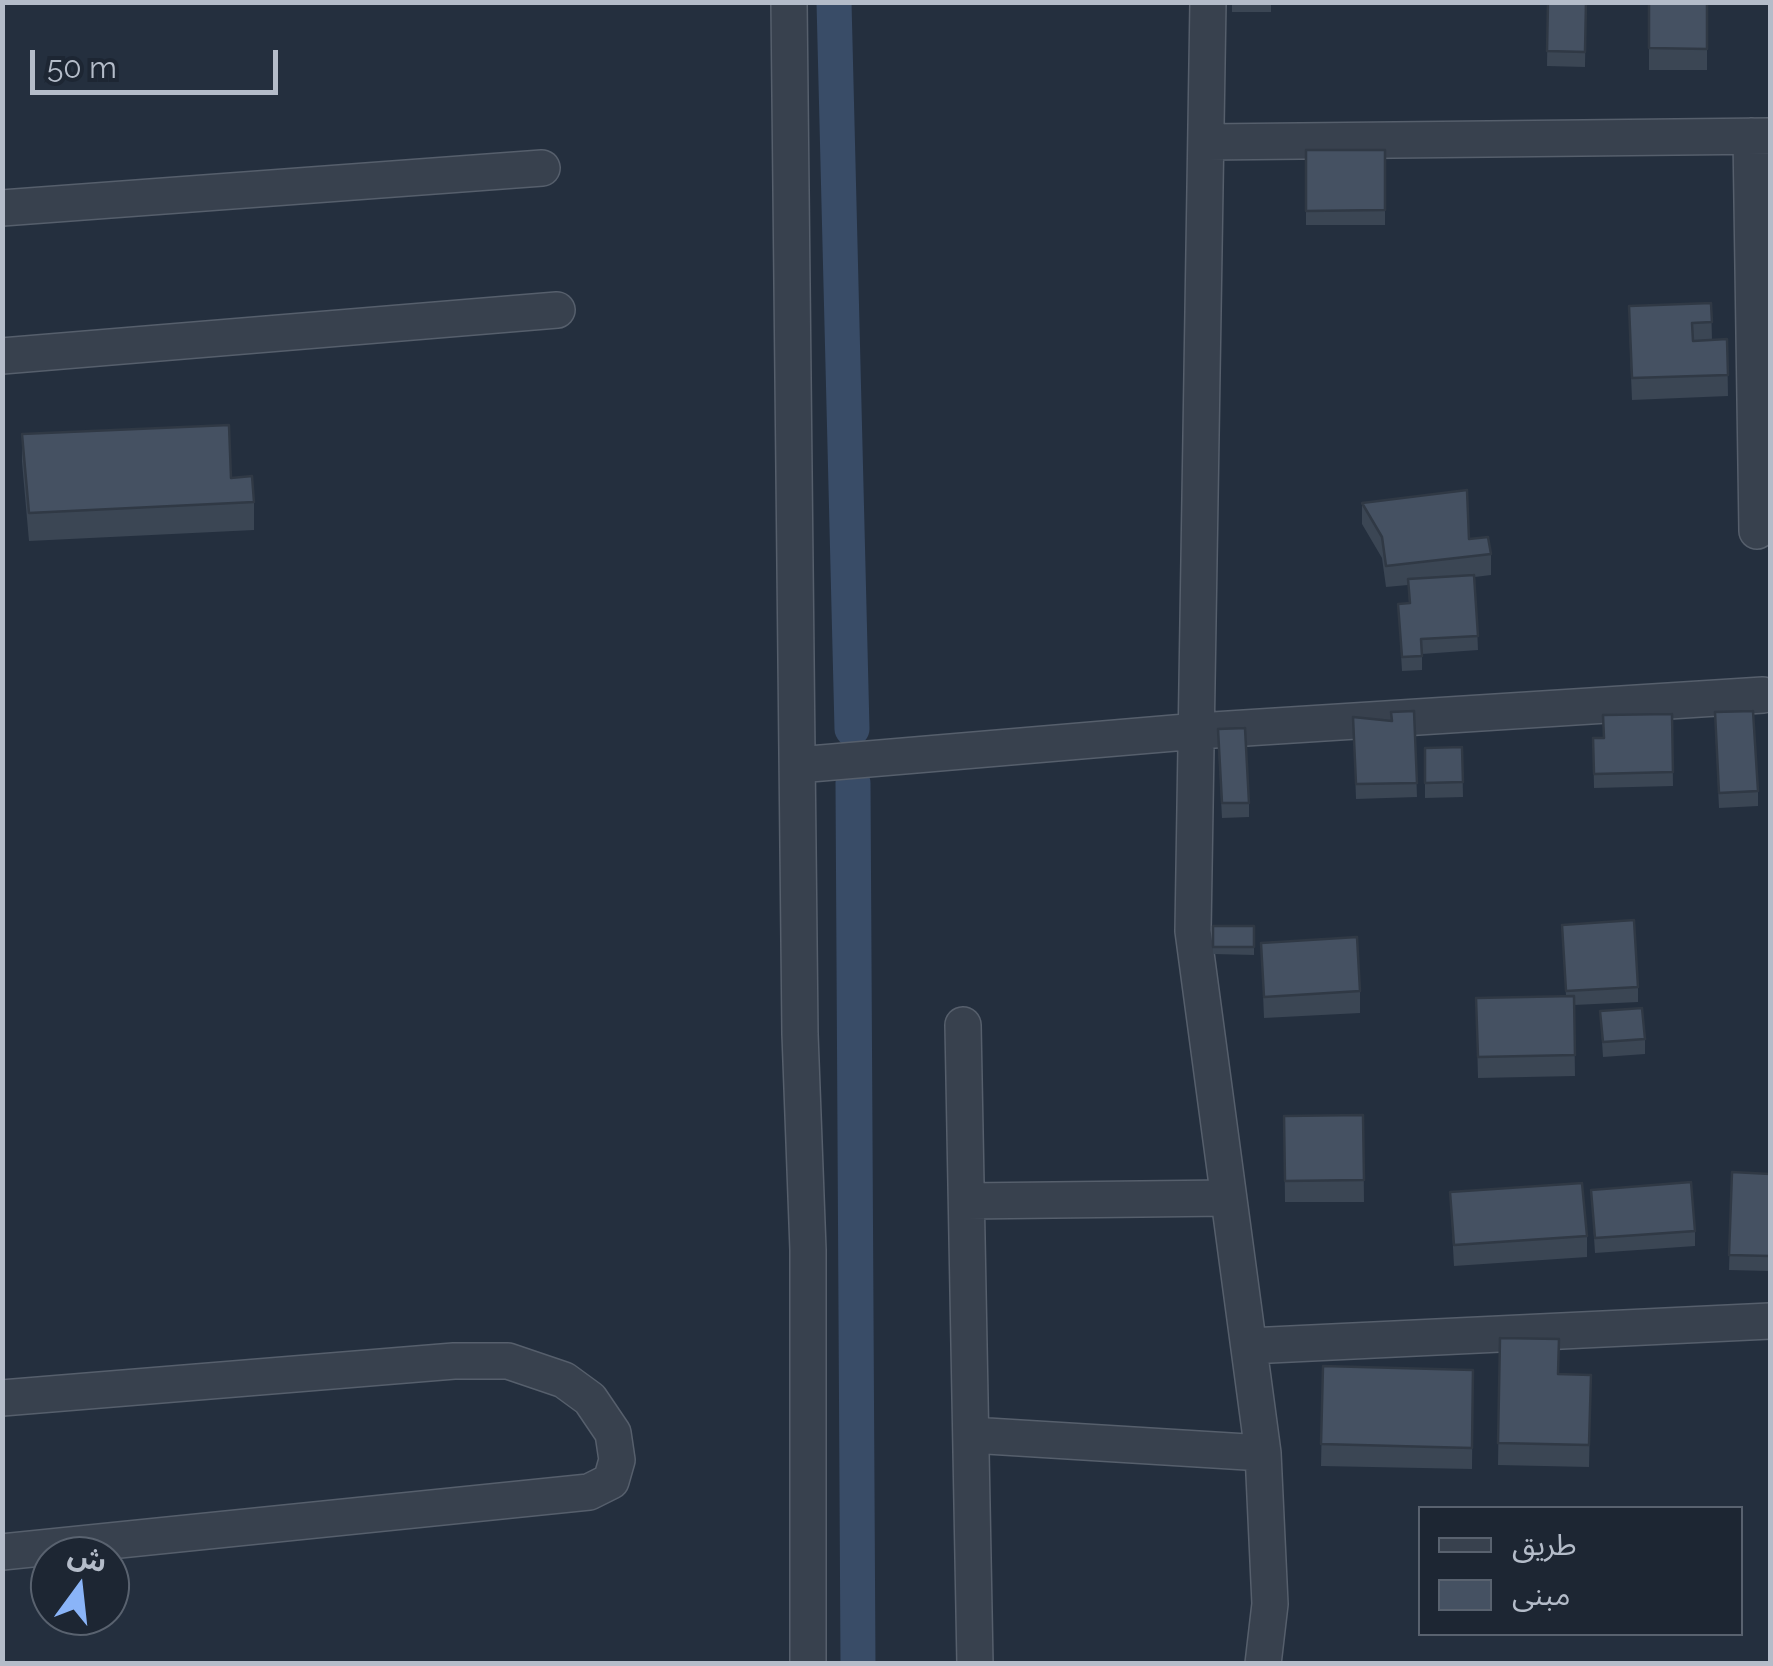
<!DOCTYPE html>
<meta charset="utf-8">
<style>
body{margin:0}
#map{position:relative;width:1773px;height:1666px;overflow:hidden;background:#242f3e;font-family:Raleway,"Noto Sans Arabic",sans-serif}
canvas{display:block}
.frame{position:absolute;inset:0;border:5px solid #b4bcc9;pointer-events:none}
.legend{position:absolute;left:1418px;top:1506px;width:325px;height:130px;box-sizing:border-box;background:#1d2633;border:2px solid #59626f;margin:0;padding:12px 18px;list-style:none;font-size:30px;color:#b4bcc9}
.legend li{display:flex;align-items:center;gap:20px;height:50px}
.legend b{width:50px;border:2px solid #59626f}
.north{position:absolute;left:30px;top:1536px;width:100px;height:100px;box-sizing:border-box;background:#1d2633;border:2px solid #59626f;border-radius:50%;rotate:15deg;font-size:28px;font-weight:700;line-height:40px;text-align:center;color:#b4bcc9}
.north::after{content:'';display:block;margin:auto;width:35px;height:45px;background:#8ab4f8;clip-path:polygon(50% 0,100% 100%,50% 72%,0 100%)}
.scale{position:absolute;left:30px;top:50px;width:248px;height:45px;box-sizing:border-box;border:5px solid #b4bcc9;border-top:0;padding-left:12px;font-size:30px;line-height:35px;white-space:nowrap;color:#b4bcc9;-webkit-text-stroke:8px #1d2633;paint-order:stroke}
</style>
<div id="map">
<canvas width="1773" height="1666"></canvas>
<div class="frame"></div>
<ul class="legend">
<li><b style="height:12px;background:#38414e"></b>طريق</li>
<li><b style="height:28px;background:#455162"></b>مبنى</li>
</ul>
<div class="north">ش</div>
<div class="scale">50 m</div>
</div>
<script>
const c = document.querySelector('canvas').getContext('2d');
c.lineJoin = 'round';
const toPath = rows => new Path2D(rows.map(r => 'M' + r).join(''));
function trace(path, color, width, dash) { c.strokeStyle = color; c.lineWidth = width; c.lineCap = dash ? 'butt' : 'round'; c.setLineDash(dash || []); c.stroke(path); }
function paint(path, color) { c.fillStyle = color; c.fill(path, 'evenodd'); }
const canal = toPath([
 [834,2,852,729],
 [853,783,858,1664]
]);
const street = toPath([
 [789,2,800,1034,808,1250,808,1664],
 [1208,2,1193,931,1263,1453,1270,1604,1263,1664],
 [1751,136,1757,531],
 [1207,142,1770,136],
 [2,208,542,168],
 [2,356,557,310],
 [798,765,1198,731,1763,695],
 [963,1025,975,1664],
 [967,1201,1228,1198],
 [1249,1346,1770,1321],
 [2,1398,454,1361,508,1361,564,1380,590,1399,613,1433,617,1460,611,1481,589,1492,2,1552],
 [971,1435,1263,1453]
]);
const wall = toPath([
 [1232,2,1271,2,1271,12,1232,12],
 [1548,2,1586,2,1585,67,1547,66],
 [1649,2,1707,2,1707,70,1649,70],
 [1306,150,1385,150,1385,225,1306,225],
 [1711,303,1712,340,1727,339,1728,396,1632,400,1629,327],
 [22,434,231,478,254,502,254,530,29,541,22,462],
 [1362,503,1469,539,1491,554,1491,575,1475,577,1478,650,1422,654,1422,670,1402,671,1398,604,1409,603,1408,585,1386,587,1382,558,1362,524],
 [1414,711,1417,797,1356,799,1353,717,1391,721],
 [1672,714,1673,786,1594,788,1593,738,1604,738],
 [1715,727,1758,791,1758,806,1719,808],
 [1218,744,1249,803,1249,817,1222,818],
 [1462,747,1463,797,1425,798,1425,748],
 [1562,925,1638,987,1638,1002,1574,1005,1575,1076,1478,1078,1476,998,1566,996],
 [1213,926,1254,926,1254,955,1213,954],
 [1261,943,1360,991,1360,1013,1264,1018],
 [1600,1011,1645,1039,1645,1054,1603,1057],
 [1363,1115,1364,1202,1285,1202,1284,1116],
 [1732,1172,1770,1174,1770,1271,1729,1270],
 [1591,1190,1695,1231,1695,1246,1595,1253],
 [1450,1192,1587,1236,1587,1257,1454,1266],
 [1500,1338,1558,1374,1591,1375,1589,1467,1498,1465],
 [1323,1366,1473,1370,1472,1469,1321,1466]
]);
const building = toPath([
 [1548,2,1586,2,1585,52,1547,51,1548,2],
 [1649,2,1707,2,1707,49,1649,48,1649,2],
 [1306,150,1385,150,1385,210,1306,211,1306,150],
 [1711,303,1712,322,1692,323,1693,341,1727,339,1728,375,1632,378,1629,306,1711,303],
 [229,425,231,478,252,476,254,502,29,513,22,434,229,425],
 [1467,490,1469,539,1488,537,1491,554,1386,566,1382,537,1362,503,1467,490],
 [1474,575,1478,636,1421,639,1422,656,1402,657,1398,604,1410,603,1408,579,1474,575],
 [1414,711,1417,783,1356,784,1353,717,1392,721,1391,712,1414,711],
 [1753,711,1758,791,1719,793,1715,712,1753,711],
 [1672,714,1673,772,1594,774,1593,738,1604,738,1603,715,1672,714],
 [1245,728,1249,803,1222,803,1218,729,1245,728],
 [1462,747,1463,782,1425,783,1425,748,1462,747],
 [1634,920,1638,987,1566,991,1562,925,1634,920],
 [1213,926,1254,926,1254,947,1213,947,1213,926],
 [1357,937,1360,991,1264,997,1261,943,1357,937],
 [1574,996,1575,1055,1478,1057,1476,998,1574,996],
 [1642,1008,1645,1039,1603,1042,1600,1011,1642,1008],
 [1363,1115,1364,1180,1285,1181,1284,1116,1363,1115],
 [1732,1172,1770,1174,1770,1256,1729,1255,1732,1172],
 [1691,1182,1695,1231,1595,1238,1591,1190,1691,1182],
 [1582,1183,1587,1236,1454,1245,1450,1192,1582,1183],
 [1500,1338,1559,1339,1558,1374,1591,1375,1589,1445,1498,1443,1500,1338],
 [1323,1366,1473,1370,1472,1448,1321,1444,1323,1366]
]);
trace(canal, '#394c67', 35);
trace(street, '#565f6c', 38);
trace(street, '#38414e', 35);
paint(wall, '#3b4654');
paint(building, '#455162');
trace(building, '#303945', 2.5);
</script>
